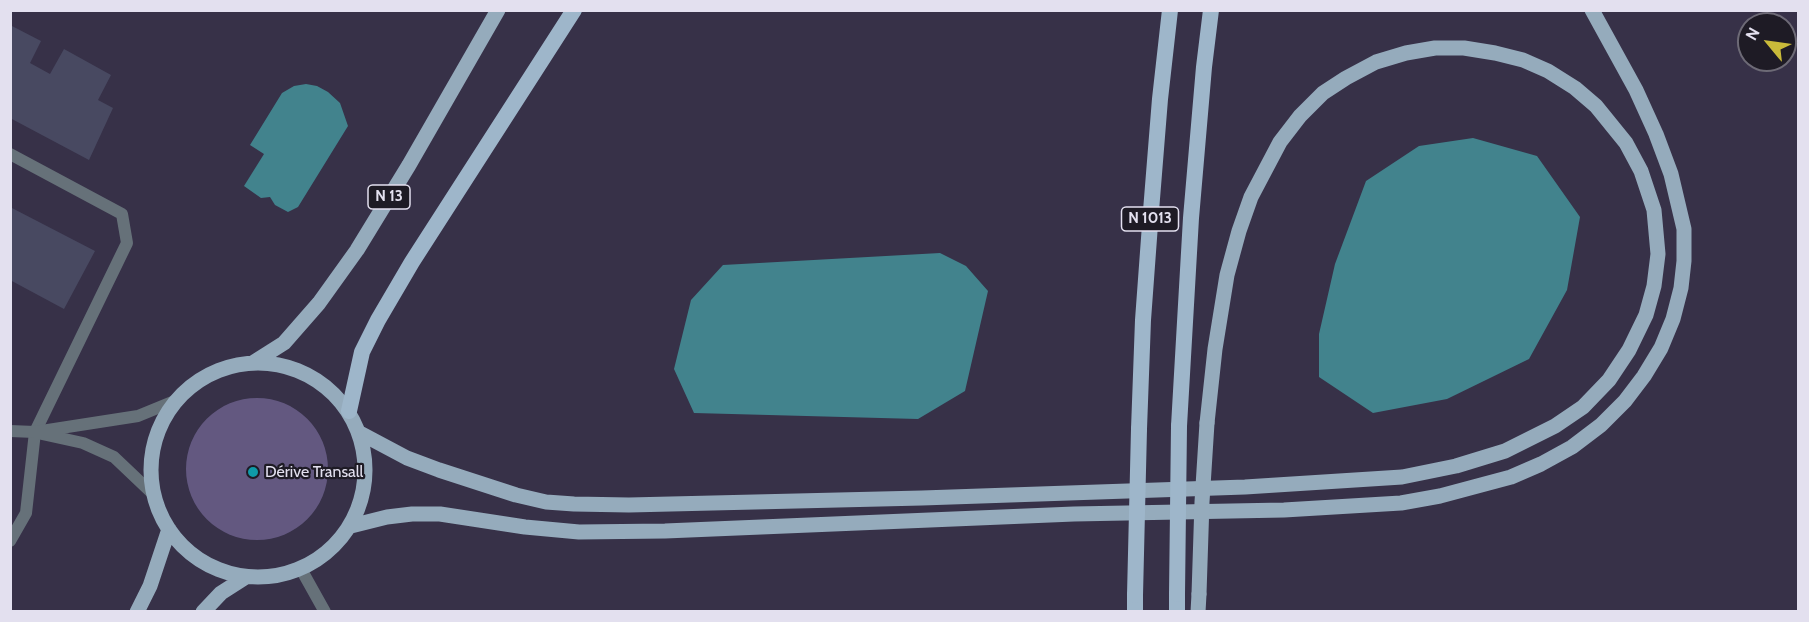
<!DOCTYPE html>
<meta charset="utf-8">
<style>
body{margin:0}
#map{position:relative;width:1809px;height:622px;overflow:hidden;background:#373148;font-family:Cabin,sans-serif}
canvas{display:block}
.frame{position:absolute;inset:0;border:12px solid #e3e0ef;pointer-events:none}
.north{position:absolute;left:1737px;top:12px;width:60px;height:60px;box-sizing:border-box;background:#1e1b25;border:2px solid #6d6a76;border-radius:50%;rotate:299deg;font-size:16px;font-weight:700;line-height:24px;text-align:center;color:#e3e0ef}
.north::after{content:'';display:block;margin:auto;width:21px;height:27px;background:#c9ba3a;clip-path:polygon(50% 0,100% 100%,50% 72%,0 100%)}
</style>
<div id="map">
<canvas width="1809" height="622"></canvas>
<div class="frame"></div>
<div class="north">N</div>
</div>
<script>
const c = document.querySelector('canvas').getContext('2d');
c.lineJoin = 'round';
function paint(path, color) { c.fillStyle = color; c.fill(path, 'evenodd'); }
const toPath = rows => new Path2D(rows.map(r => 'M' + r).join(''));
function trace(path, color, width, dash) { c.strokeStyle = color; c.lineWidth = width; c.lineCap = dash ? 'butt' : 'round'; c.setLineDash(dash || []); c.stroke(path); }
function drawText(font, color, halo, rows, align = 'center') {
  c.font = font + ' Cabin,sans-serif'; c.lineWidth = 4.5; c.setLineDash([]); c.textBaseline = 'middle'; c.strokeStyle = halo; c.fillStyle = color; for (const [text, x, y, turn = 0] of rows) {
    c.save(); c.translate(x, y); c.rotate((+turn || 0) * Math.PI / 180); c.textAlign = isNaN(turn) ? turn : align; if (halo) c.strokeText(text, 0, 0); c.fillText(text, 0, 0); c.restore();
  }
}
const green = toPath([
 '186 469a71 71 0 1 1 142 0a71 71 0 1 1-142 0Z'
]);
const water = toPath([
 [306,84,317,86,328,92,340,103,348,126,298,207,288,212,275,205,270,197,261,198,244,186,264,154,250,145,282,93,294,86],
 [1473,138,1537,156,1580,217,1567,290,1529,359,1447,399,1373,413,1319,377,1319,334,1335,264,1366,181,1419,146],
 [940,253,966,266,988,291,965,391,918,419,694,413,674,369,691,300,723,265]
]);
const building = toPath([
 [10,25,41,41,30,63,50,74,64,49,111,75,98,100,113,108,89,160,10,118],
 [10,207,95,251,64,309,10,280]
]);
const service = toPath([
 [10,154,122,214,127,243,35,432,26,513,10,541],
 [301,569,325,612]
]);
const minor = toPath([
 [10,431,35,432,138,416,177,400],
 [42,434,83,443,114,457,154,495]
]);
const primary = toPath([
 [254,362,284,343,319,303,357,250,409,165,498,10],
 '151 470a107 107 0 1 1 214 0a107 107 0 1 1-214 0Z',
 [360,433,407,458,439,470,516,495,546,502,574,504,629,505,922,498,1245,487,1402,477,1456,466,1505,451,1555,426,1583,407,1609,380,1629,350,1646,315,1654,286,1658,254,1654,210,1641,171,1626,143,1596,106,1575,88,1548,71,1523,60,1495,53,1464,48,1435,48,1406,53,1376,62,1346,78,1323,93,1300,116,1280,142,1251,197,1239,231,1227,275,1215,349,1207,423],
 [351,526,387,517,412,514,440,514,525,527,579,532,665,531,1074,514,1284,510,1401,503,1440,496,1511,477,1541,464,1572,447,1601,425,1625,401,1644,376,1661,348,1673,319,1681,288,1684,261,1684,229,1671,174,1656,134,1636,90,1592,10],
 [137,612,150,586,169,529],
 [203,612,221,593,246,577],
 [1198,612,1199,594]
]);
const trunk = toPath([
 [349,411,362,352,378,320,412,262,574,10],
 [1179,426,1191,218,1204,67,1211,10],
 [1139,429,1143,320,1151,211,1160,99,1170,10],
 [1177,594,1177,612],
 [1135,595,1135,612]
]);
const primaryBridge = toPath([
 [1199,594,1202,502,1207,423]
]);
const trunkBridge = toPath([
 [1177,594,1179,426],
 [1135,595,1139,429]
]);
const markers = [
 [253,472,6,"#0f9aa8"]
];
const shields = [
 [389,197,42],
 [1150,219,57]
];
const shieldNames = [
 ["N 13",389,197],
 ["N 1013",1150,219]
];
const poiNames = [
 ["Dérive Transall",265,472]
];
paint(green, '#635880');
paint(water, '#42838d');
paint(building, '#484961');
trace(service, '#667179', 12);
trace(minor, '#667179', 12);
trace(primary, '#95abbc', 15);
trace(trunk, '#9eb6ca', 16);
trace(primaryBridge, '#95abbc', 15);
trace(trunkBridge, '#9eb6ca', 16);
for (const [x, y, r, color] of markers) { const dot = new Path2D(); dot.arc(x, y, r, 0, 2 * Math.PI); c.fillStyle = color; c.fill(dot); trace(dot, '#1e1b25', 2); }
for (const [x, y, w] of shields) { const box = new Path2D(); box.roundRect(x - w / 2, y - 12, w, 24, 4.5); c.fillStyle = '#1e1b25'; c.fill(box); trace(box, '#e3e0ef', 1.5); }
drawText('bold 15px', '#e3e0ef', null, shieldNames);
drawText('16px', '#e3e0ef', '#1e1b25', poiNames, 'left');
</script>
